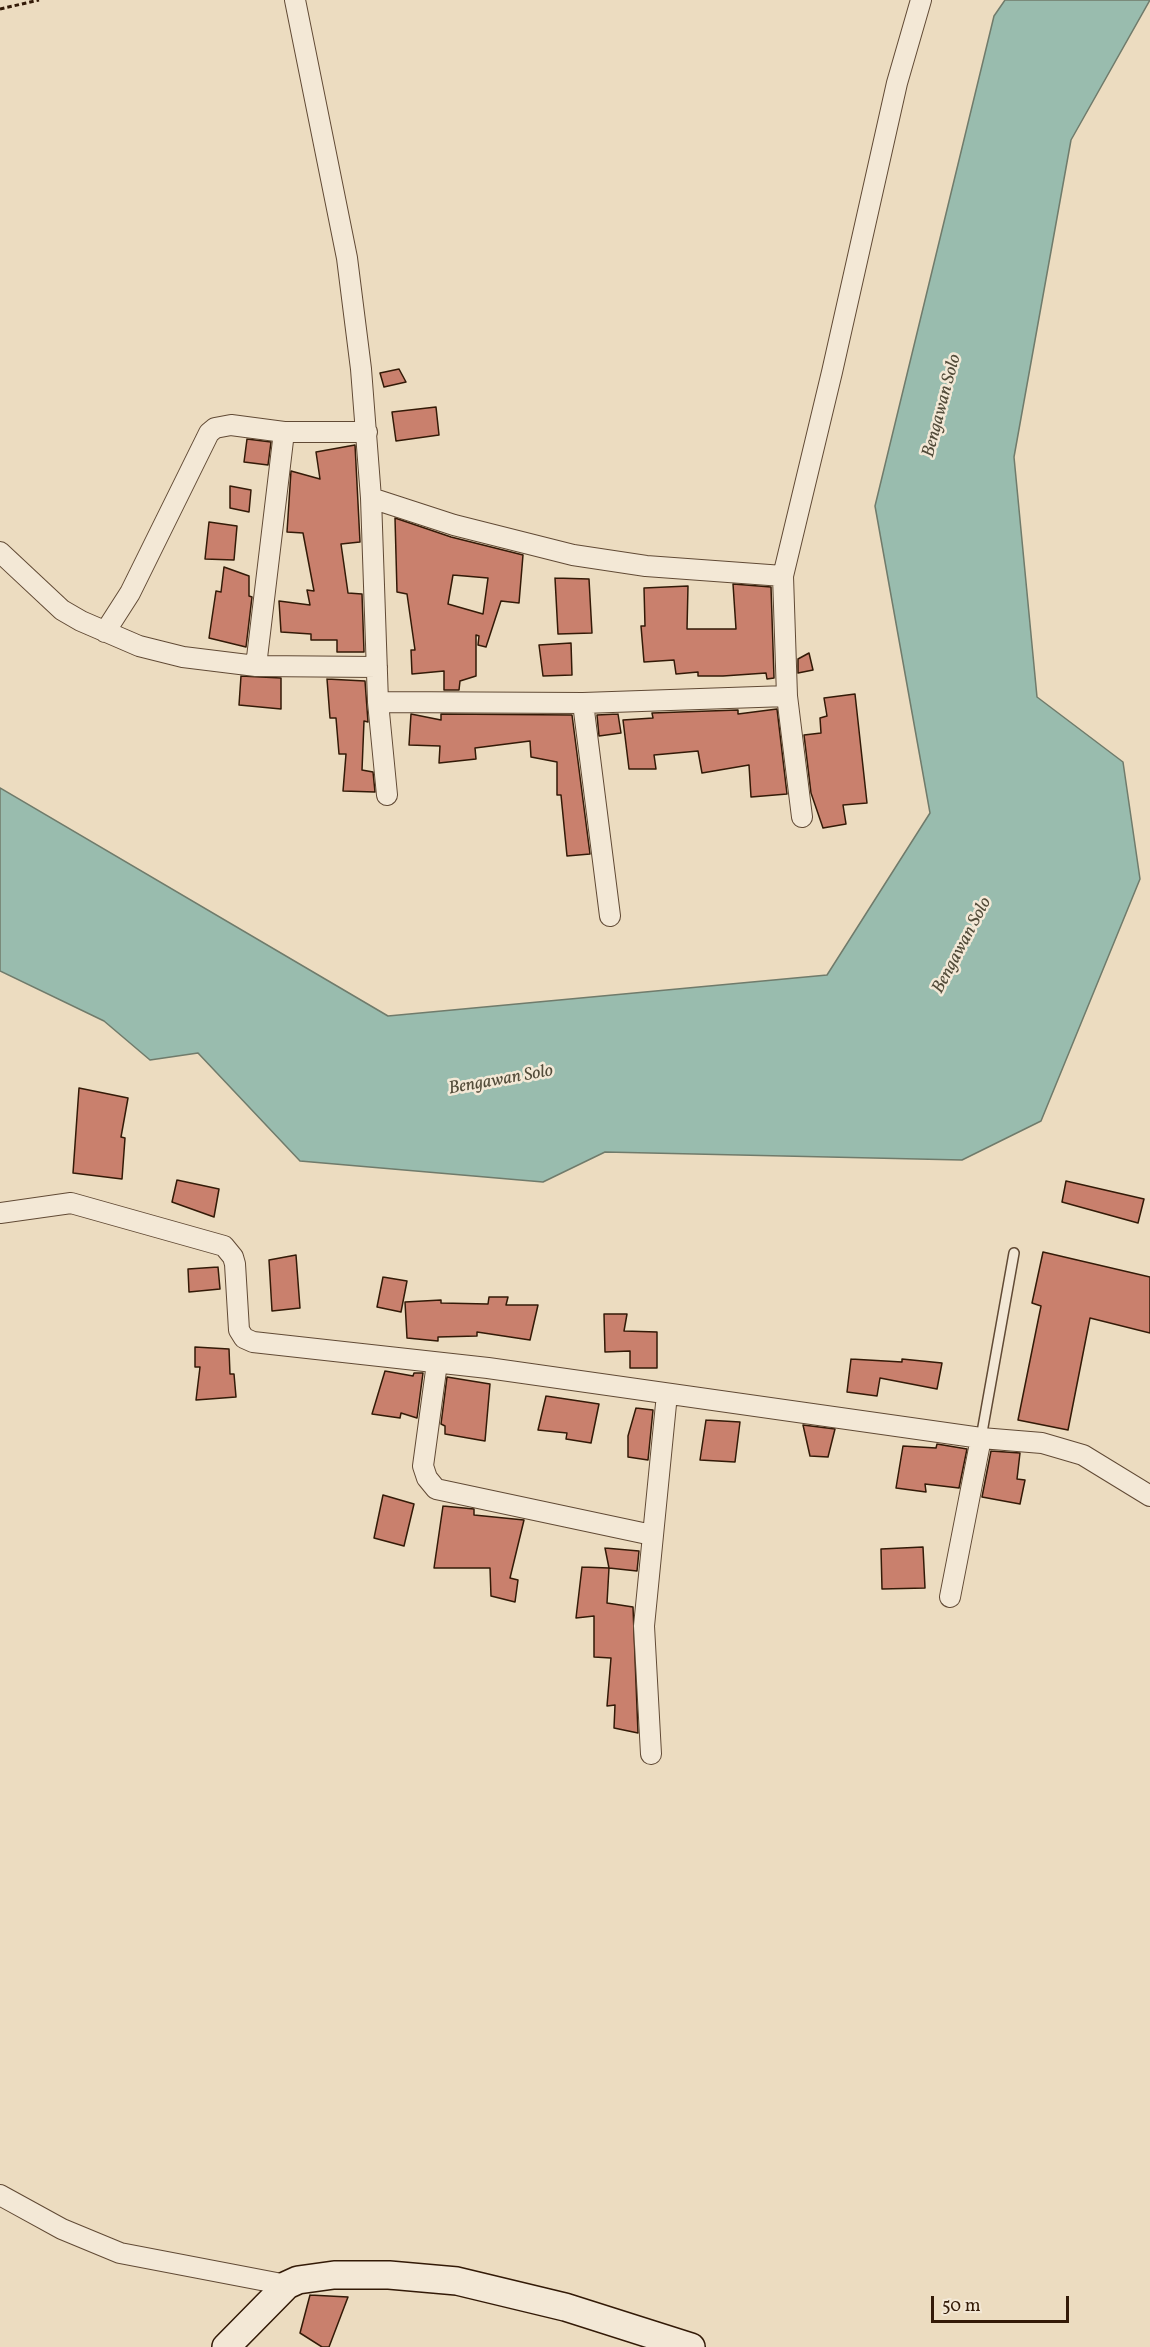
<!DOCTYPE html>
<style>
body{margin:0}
#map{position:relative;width:1150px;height:2347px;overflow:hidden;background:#ecdcc0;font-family:Vollkorn,serif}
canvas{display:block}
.scale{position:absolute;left:931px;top:2296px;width:138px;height:27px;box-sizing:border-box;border:3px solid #331a07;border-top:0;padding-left:8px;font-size:18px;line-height:21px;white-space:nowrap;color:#331a07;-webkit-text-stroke:4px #f3e8d6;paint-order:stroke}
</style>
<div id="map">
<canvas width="1150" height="2347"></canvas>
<div class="scale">50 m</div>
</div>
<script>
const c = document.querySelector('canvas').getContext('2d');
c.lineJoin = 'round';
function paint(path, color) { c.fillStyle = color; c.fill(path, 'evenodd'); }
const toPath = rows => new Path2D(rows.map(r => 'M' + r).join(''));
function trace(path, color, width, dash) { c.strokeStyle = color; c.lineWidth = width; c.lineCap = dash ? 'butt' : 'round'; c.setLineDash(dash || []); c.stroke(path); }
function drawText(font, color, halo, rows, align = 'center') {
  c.font = font + ' Vollkorn,serif'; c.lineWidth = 5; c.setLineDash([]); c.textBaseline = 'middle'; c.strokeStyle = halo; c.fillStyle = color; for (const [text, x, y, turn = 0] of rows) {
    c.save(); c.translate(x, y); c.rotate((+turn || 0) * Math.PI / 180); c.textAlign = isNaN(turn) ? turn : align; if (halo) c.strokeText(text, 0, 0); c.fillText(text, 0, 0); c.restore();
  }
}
const water = toPath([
 [1005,0,1150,0,1071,140,1014,457,1037,697,1123,762,1140,879,1041,1121,962,1160,605,1152,543,1182,300,1161,198,1053,150,1060,104,1021,0,971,0,788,388,1016,827,975,930,813,875,506,994,16,1005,0]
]);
const building = toPath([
 [399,369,406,382,384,387,380,373,399,369],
 [436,407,439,435,396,441,392,412,436,407],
 [247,439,271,442,268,465,244,462,247,439],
 [355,445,360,542,341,544,348,593,362,594,364,652,337,652,337,640,311,640,311,634,281,632,279,601,310,605,307,590,314,591,303,533,287,532,291,471,320,479,316,452,355,445],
 [230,486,251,490,249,512,230,508,230,486],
 [395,518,451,537,523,555,519,603,501,601,486,647,478,645,479,636,476,635,476,676,460,681,459,690,444,690,444,671,412,674,411,650,415,650,407,594,397,592,395,518],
 [453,575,488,578,483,614,448,604,453,575],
 [209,522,237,526,234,560,205,559,209,522],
 [224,567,249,576,249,596,252,597,246,647,209,638,216,591,221,592,224,567],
 [555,578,589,579,592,633,558,634,555,578],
 [733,584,771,587,774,678,767,679,766,673,723,676,698,676,698,672,676,674,674,660,644,662,641,626,645,626,644,588,688,586,687,629,736,629,733,584],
 [571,643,572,675,543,676,539,645,571,643],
 [809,653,813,670,798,673,798,659,809,653],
 [241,676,281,678,281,709,239,705,241,676],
 [327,679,365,681,368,722,364,721,362,770,373,772,375,792,343,791,346,754,339,754,336,718,330,718,327,679],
 [855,694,867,803,843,805,846,824,823,828,811,793,804,735,821,733,820,718,827,716,824,698,855,694],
 [777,709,787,794,751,797,749,765,702,773,698,751,654,755,656,769,629,769,623,720,653,718,652,713,738,710,738,714,777,709],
 [411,714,441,720,441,714,572,715,590,854,567,856,561,795,557,795,557,762,531,757,530,741,475,748,476,759,439,763,440,746,409,745,411,714],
 [618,714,621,733,599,736,597,715,618,714],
 [79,1088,128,1098,121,1137,125,1138,122,1179,73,1173,79,1088],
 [177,1180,219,1189,214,1217,172,1202,177,1180],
 [1066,1181,1144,1199,1138,1223,1062,1202,1066,1181],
 [1043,1252,1150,1277,1150,1333,1090,1318,1068,1430,1018,1420,1041,1306,1032,1303,1043,1252],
 [296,1255,300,1308,272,1311,269,1260,296,1255],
 [218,1267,220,1289,189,1292,188,1269,218,1267],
 [383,1277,407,1281,401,1312,377,1307,383,1277],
 [489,1297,508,1297,506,1305,538,1305,530,1340,477,1332,477,1336,438,1337,438,1341,407,1338,405,1302,441,1300,441,1303,488,1304,489,1297],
 [604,1314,627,1314,624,1331,657,1332,657,1368,630,1368,630,1351,605,1352,604,1314],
 [195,1347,229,1349,230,1374,234,1374,236,1397,196,1400,200,1367,195,1367,195,1347],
 [851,1359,902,1362,902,1359,942,1363,937,1389,880,1378,877,1396,847,1392,851,1359],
 [385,1371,413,1376,414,1373,423,1373,417,1418,401,1413,400,1418,372,1414,385,1371],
 [447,1377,490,1384,485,1441,445,1434,445,1426,441,1424,447,1377],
 [546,1396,599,1404,591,1443,566,1439,567,1433,538,1430,546,1396],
 [636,1408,653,1410,648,1460,628,1457,628,1436,636,1408],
 [706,1420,740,1422,735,1462,700,1460,706,1420],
 [803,1425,835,1429,828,1457,810,1456,803,1425],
 [937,1444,967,1449,959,1488,925,1484,926,1492,896,1488,903,1446,936,1448,937,1444],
 [991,1451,1020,1453,1017,1479,1025,1480,1020,1504,982,1497,991,1451],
 [383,1495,414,1504,404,1546,374,1538,383,1495],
 [443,1506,474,1509,474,1515,524,1520,510,1578,518,1580,515,1602,491,1596,490,1568,434,1568,443,1506],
 [923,1547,925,1588,882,1589,881,1549,923,1547],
 [605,1548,639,1551,637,1571,609,1568,605,1548],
 [582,1567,609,1568,607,1603,633,1607,638,1733,614,1728,615,1705,607,1706,611,1658,594,1657,594,1616,576,1618,582,1567],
 [310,2295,348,2297,329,2347,322,2347,300,2333,310,2295]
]);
const path = toPath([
 [0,9,39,0]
]);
const lane = toPath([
 [981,1438,1014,1253]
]);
const street = toPath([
 [295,0,347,258,361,369,371,498,378,702,387,795],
 [371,498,454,525,573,555,646,566,783,576],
 [0,552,62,610,81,621,139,646,183,657,256,666,377,667],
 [105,632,130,593,209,433,215,428,231,425,284,432],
 [256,666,284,432,367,432],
 [378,702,583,703,787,696],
 [583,703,610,916],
 [802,817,787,696,783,576,832,372,897,83,921,0],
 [0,1213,71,1203,224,1246,233,1257,235,1264,239,1330,244,1338,253,1342,488,1368,981,1438,1042,1443,1083,1455,1150,1496],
 [437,1363,423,1466,427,1478,436,1489,652,1535],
 [950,1597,981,1438],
 [651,1754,644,1626,667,1394],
 [0,2195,62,2229,120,2253,287,2285]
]);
const secondary = toPath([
 [226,2347,287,2285,298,2280,334,2275,389,2275,457,2281,565,2307,691,2347]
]);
const waterNames = [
 ["Bengawan Solo",943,406,-75],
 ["Bengawan Solo",963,946,-62],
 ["Bengawan Solo",501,1081,-10]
];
paint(water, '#99bcae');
trace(water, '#707b6b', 1.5);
paint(building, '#c9806d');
trace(building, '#331a07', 1.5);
trace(lane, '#614a35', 12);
trace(street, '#614a35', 22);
trace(secondary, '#331a07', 30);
trace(path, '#331a07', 3, [4.5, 3]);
trace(lane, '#f3e8d6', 9);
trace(street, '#f3e8d6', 20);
trace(secondary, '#f3e8d6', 27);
drawText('italic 18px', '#524b39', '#f3e8d6', waterNames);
</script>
